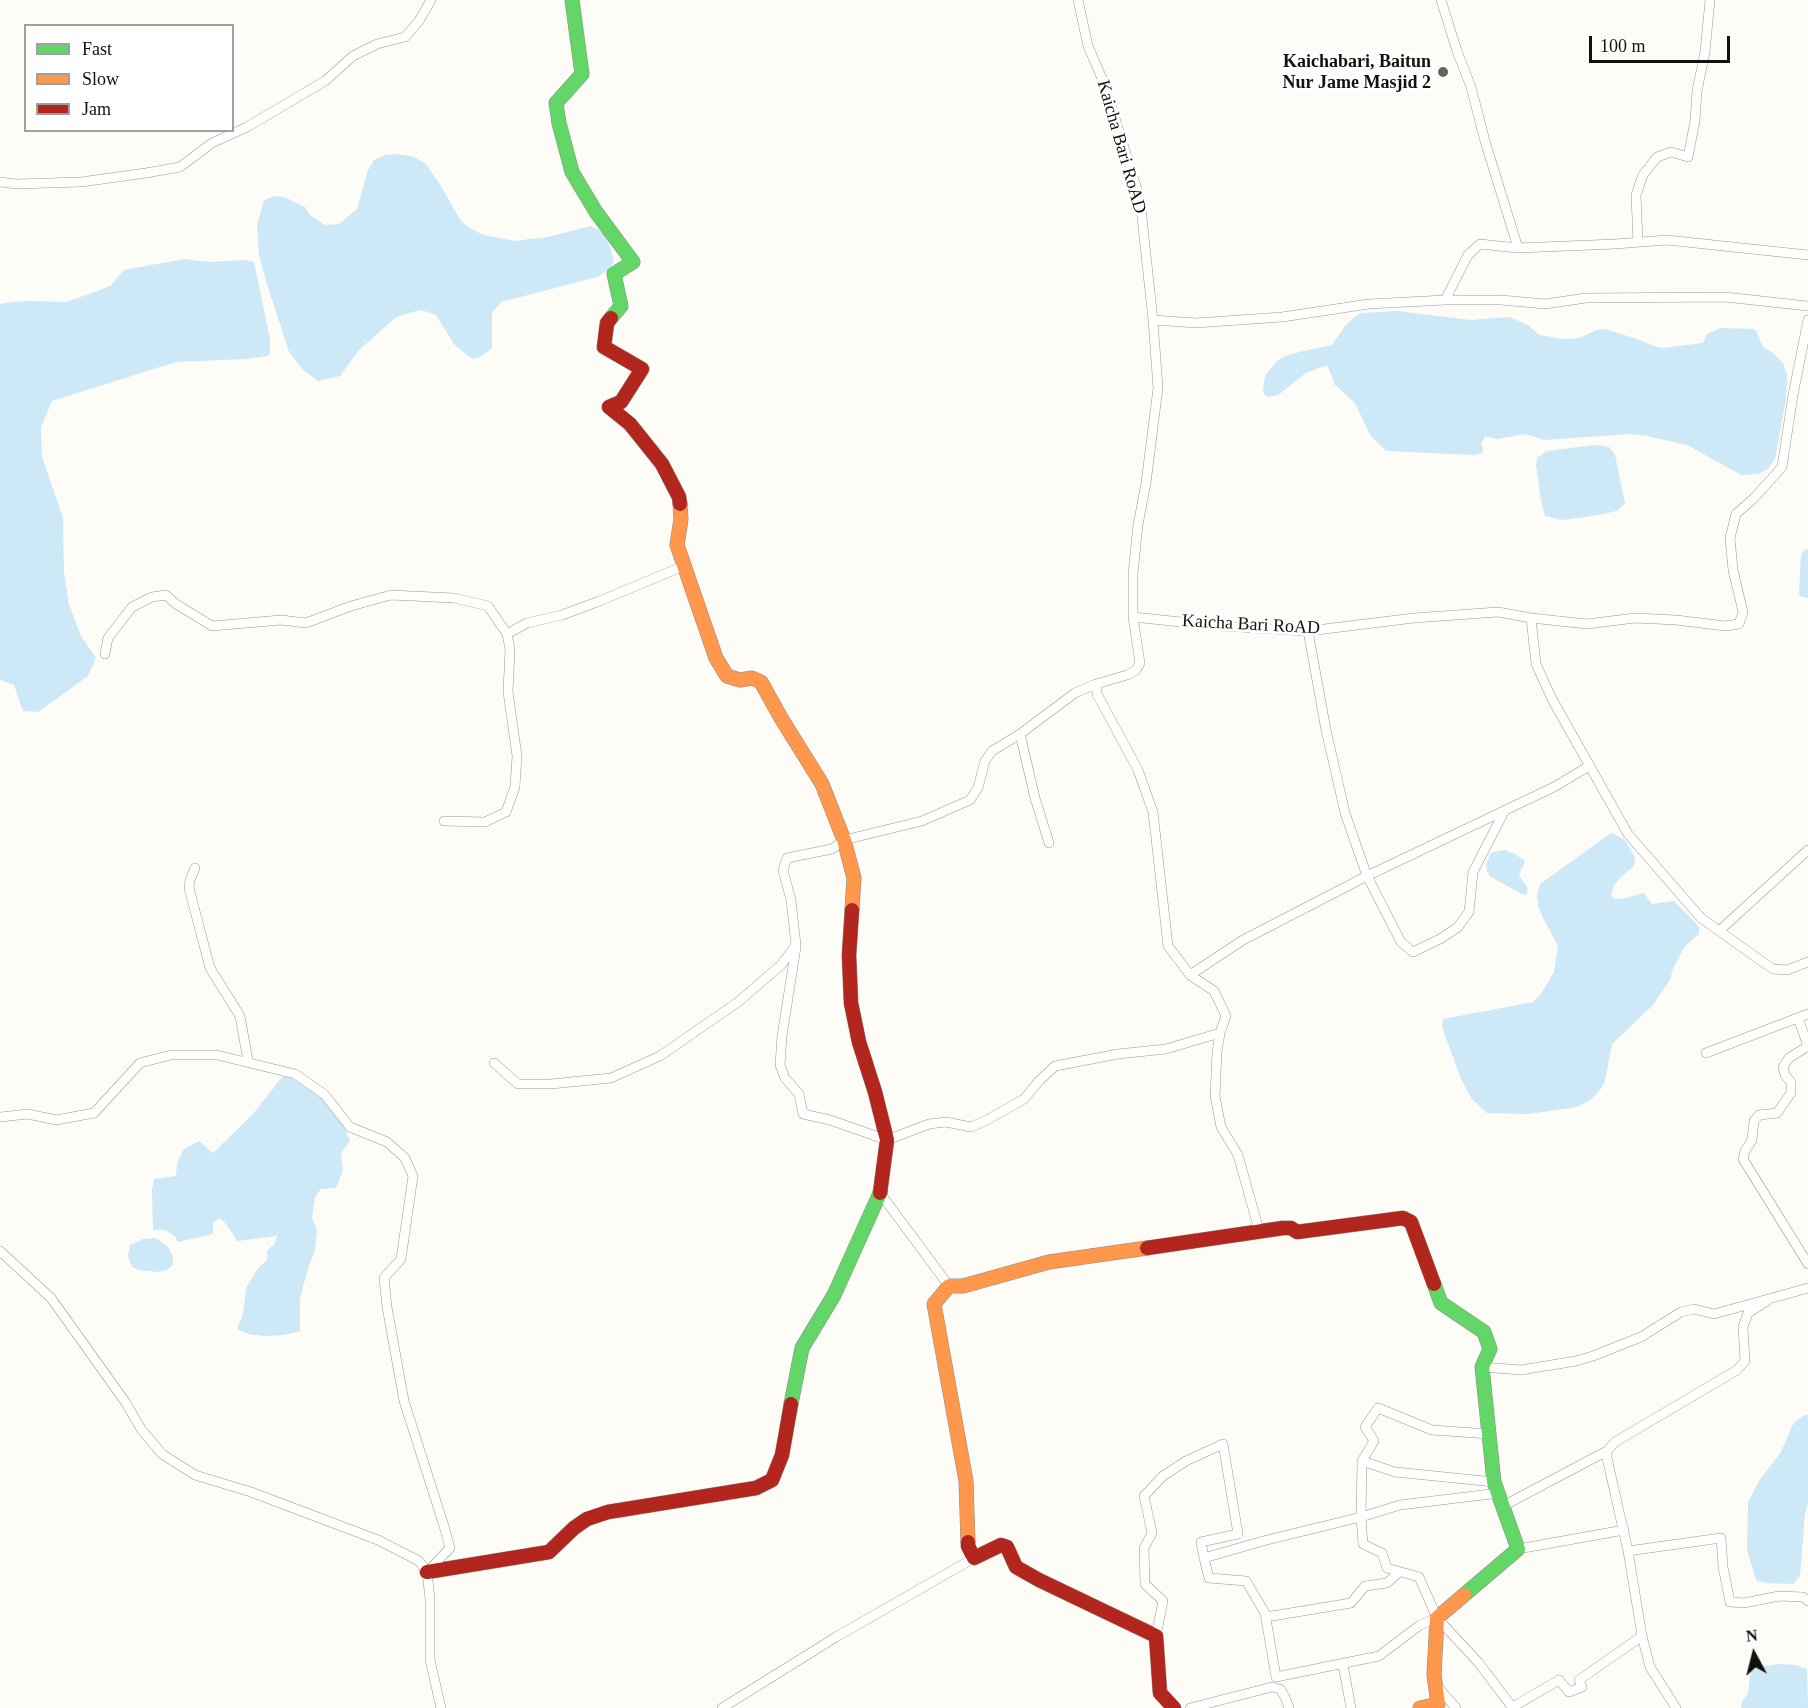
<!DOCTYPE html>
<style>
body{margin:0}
#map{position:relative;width:1808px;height:1708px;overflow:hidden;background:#fdfcf7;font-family:Georgia,serif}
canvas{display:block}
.legend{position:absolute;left:24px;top:24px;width:210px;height:108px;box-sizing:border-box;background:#fff;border:2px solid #a0a0a0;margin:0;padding:8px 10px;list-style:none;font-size:18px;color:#111}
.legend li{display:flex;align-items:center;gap:12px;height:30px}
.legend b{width:30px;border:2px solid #a0a0a0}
.north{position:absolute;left:1724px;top:1624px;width:60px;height:60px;-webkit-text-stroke:4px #fff;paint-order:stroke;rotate:353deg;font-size:16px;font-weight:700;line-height:24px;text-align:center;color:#111}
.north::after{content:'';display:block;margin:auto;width:21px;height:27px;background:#111;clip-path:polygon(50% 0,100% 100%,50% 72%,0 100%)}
.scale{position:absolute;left:1589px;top:36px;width:141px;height:27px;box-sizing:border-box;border:3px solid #111;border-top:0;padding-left:8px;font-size:18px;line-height:21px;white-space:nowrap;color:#111;-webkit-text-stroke:4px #fff;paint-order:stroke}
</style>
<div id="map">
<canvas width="1808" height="1708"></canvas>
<ul class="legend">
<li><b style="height:8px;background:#63d668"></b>Fast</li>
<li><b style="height:8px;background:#ff974d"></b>Slow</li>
<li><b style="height:8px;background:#b3261e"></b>Jam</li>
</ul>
<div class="north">N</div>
<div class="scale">100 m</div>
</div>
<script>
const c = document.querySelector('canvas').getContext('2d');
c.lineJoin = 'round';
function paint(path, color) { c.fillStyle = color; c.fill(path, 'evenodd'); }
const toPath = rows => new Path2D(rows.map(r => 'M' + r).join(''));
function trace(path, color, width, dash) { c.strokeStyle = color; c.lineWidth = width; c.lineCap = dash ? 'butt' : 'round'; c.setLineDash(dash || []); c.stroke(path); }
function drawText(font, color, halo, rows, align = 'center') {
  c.font = font + ' Georgia,serif'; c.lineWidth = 6; c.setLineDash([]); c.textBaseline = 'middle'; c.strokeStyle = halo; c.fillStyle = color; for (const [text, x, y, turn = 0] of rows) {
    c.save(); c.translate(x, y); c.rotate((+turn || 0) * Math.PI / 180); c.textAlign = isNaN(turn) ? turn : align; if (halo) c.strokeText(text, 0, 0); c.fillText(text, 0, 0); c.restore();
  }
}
const water = toPath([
 [395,154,412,156,425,163,439,183,461,221,471,229,484,235,514,241,548,237,591,226,600,231,605,236,611,249,614,261,610,269,597,277,501,302,492,313,492,348,480,357,472,359,454,344,436,315,421,310,409,313,395,318,358,351,340,376,318,381,303,370,289,352,266,281,259,255,257,225,264,200,274,196,284,197,305,207,310,215,325,225,339,224,357,209,368,170,374,160,385,155],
 [184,259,208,262,245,260,254,262,270,339,270,352,268,356,246,359,176,362,52,401,41,427,42,457,63,518,64,572,69,605,81,636,96,658,88,676,38,712,23,711,14,685,0,680,0,305,4,303,26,301,66,302,100,290,111,285,124,270],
 [1397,311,1471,320,1509,317,1528,325,1539,335,1564,339,1580,338,1596,330,1605,329,1637,339,1657,347,1663,348,1703,343,1707,334,1720,328,1754,329,1756,331,1763,347,1772,352,1783,363,1787,375,1786,399,1775,459,1768,469,1758,474,1741,475,1687,445,1647,436,1630,434,1544,440,1525,434,1497,439,1485,436,1481,445,1483,448,1482,453,1474,455,1386,451,1370,435,1355,403,1335,385,1327,365,1306,373,1278,395,1268,397,1264,394,1263,390,1265,376,1275,363,1283,357,1299,352,1332,345,1345,326,1357,315,1362,313],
 [1595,445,1609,447,1615,455,1625,503,1617,511,1592,516,1563,520,1545,516,1541,501,1536,465,1537,458,1547,451],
 [1808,549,1808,598,1800,596,1799,594,1801,555,1804,550],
 [1611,833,1625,840,1635,858,1634,866,1620,878,1613,887,1611,896,1615,899,1625,898,1644,893,1652,904,1674,901,1694,921,1699,927,1699,934,1686,945,1681,953,1672,971,1671,978,1653,1005,1612,1044,1605,1081,1600,1090,1590,1100,1577,1107,1529,1114,1487,1113,1472,1099,1461,1079,1442,1027,1443,1019,1533,1002,1541,994,1554,972,1558,946,1544,920,1538,905,1537,896,1540,884],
 [1505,850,1515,854,1525,861,1519,875,1528,889,1526,895,1522,894,1498,881,1490,876,1487,872,1486,865,1490,854,1493,852],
 [288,1076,298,1082,321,1098,344,1126,350,1141,341,1153,343,1170,336,1188,321,1189,315,1197,312,1218,317,1230,315,1250,307,1272,300,1298,300,1331,284,1335,264,1336,248,1334,237,1329,243,1314,246,1288,257,1269,267,1260,267,1251,275,1243,277,1236,237,1241,227,1225,220,1218,213,1223,213,1234,178,1242,175,1236,165,1230,153,1230,152,1190,154,1179,176,1176,177,1164,183,1150,199,1141,213,1153,253,1114,282,1077],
 [155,1238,165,1244,170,1250,173,1258,173,1265,167,1270,158,1272,139,1270,132,1267,128,1256,130,1245,143,1239],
 [1805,1415,1808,1415,1808,1503,1805,1514,1800,1576,1793,1584,1766,1583,1756,1580,1747,1550,1748,1502,1759,1481,1781,1452,1794,1422],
 [1779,1664,1796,1665,1807,1669,1808,1708,1741,1708,1742,1702,1748,1693,1750,1675,1753,1670,1757,1667]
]);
const street = toPath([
 [1078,0,1088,46,1104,83,1140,199,1153,320,1158,388,1146,483,1138,525,1133,573,1133,617,1220,626,1308,631,1414,618,1498,612,1531,618,1587,624,1635,618,1676,620,1725,626,1739,624,1743,612,1733,570,1730,538,1736,514,1754,498,1782,467,1793,395,1808,320],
 [1441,0,1457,51,1471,87,1485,141,1518,248],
 [0,182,16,184,81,182,146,173,180,167,212,143,247,127,325,81,353,56,377,44,405,37,419,21,431,0],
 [1638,242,1636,195,1643,175,1657,157,1671,152,1688,157,1695,121,1697,91,1705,52,1710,0],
 [1445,300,1468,255,1480,244,1518,248,1615,244,1667,240,1808,255],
 [1153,320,1196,323,1282,317,1369,304,1445,300,1501,300,1545,304,1586,298,1725,297,1808,306],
 [1531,618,1536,664,1552,699,1628,834,1701,918,1757,958,1773,969,1787,970,1808,962],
 [1308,631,1326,730,1345,813,1367,876,1556,786,1589,766],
 [507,634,527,623,562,615,597,602,684,566],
 [105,654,108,638,132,607,152,597,166,595,176,604,212,626,281,620,306,623,351,606,391,595,454,598,488,606,507,634,510,649,508,692,517,756,515,787,506,812,485,822,444,821],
 [1096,684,1097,694,1138,770,1153,812,1168,946,1190,975,1214,991,1226,1016,1220,1033,1217,1052,1215,1096,1221,1127,1238,1155,1257,1223,1256,1232],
 [1020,734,1035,798,1049,843],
 [195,868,190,880,189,888,210,968,240,1016,248,1061],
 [1719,931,1808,850],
 [796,947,782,1036,780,1065,785,1078,799,1094,803,1114,830,1120,887,1140,929,1124,946,1122,971,1127,985,1121,1024,1099,1039,1081,1055,1066,1118,1054,1166,1049,1220,1033],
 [1190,975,1243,940,1367,876,1401,942,1413,952,1440,939,1458,927,1469,912,1473,872,1504,812],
 [1798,1018,1808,1046],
 [1808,1046,1789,1058,1783,1067,1785,1075,1791,1082,1791,1093,1777,1113,1759,1115,1754,1121,1752,1140,1745,1151,1743,1159,1808,1264],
 [1706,1053,1808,1014],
 [494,1063,518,1084,551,1084,611,1078,660,1056,738,1002,781,965,796,945,791,900,783,870,787,858,832,849,844,840,922,821,970,800,978,788,985,761,992,751,1020,734,1075,693,1096,684,1127,675,1136,670,1140,663,1133,617],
 [0,1117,28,1114,56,1120,94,1113,140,1063,171,1055,217,1055,295,1074,324,1094,350,1127,387,1142,405,1158,413,1176,401,1259,384,1278,387,1307,404,1401,444,1526,450,1548,427,1572],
 [880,1193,949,1286],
 [0,1251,51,1298,126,1403,141,1429,162,1454,195,1475,251,1492,378,1540,419,1561,427,1572,430,1599,430,1660,441,1708],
 [1482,1367,1521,1370,1576,1361,1593,1356,1641,1337,1681,1312,1694,1309,1714,1314,1808,1288],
 [1362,1461,1395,1472,1494,1482],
 [1503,1506,1607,1451],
 [1518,1549,1624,1530],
 [1628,1551,1721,1538,1723,1567,1730,1602,1744,1603,1779,1596,1803,1597,1808,1601],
 [1204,1558,1263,1541,1361,1517,1400,1505,1499,1493],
 [1266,1617,1351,1603,1365,1586,1387,1583,1399,1572],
 [1437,1618,1478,1662,1512,1707],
 [1156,1636,1163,1601,1145,1584,1144,1548,1152,1533,1144,1496,1163,1476,1186,1461,1223,1444,1238,1534,1201,1542,1204,1558,1209,1578,1246,1581,1265,1613,1276,1677,1379,1656,1420,1625,1437,1618,1419,1577,1387,1568,1382,1553,1363,1544,1361,1517,1362,1461,1374,1441,1365,1427,1378,1408,1432,1430,1489,1434],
 [1343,1665,1351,1708],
 [1437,1686,1456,1708],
 [722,1708,836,1637,974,1558],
 [1190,1708,1272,1687,1280,1689,1285,1697,1289,1708],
 [1511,1708,1559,1680,1569,1692,1582,1687,1579,1680,1642,1636],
 [1676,1708,1650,1667,1642,1636,1628,1551,1607,1458,1607,1451,1615,1442,1737,1370,1745,1361,1743,1327,1748,1313,1767,1301]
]);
const fast = toPath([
 [572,0,582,74,556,103,559,123,572,172,596,212,633,262,614,274,621,306,611,318],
 [1434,1284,1441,1303,1484,1332,1490,1349,1482,1367,1494,1482,1518,1549,1464,1595],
 [791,1404,802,1348,834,1295,880,1193]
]);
const slow = toPath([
 [680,504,681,519,677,545,716,658,727,676,740,680,752,678,761,682,781,718,822,784,844,840,854,878,852,910],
 [968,1542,966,1481,934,1304,949,1286,963,1286,1049,1262,1147,1248],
 [1420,1708,1438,1704,1434,1675,1437,1618,1464,1595]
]);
const jam = toPath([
 [611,318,607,323,604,347,642,369,621,402,609,407,630,424,662,464,679,497,680,504],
 [852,910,849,955,851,1003,859,1042,875,1092,887,1140,880,1193],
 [1147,1248,1283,1228,1291,1228,1297,1232,1403,1218,1411,1222,1434,1284],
 [968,1542,968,1546,974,1558,1001,1545,1007,1547,1016,1567,1039,1580,1156,1636,1160,1693,1174,1708],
 [427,1572,549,1552,574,1528,587,1519,608,1512,756,1488,772,1480,782,1455,791,1404]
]);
const markers = [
 [1443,72,6,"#646362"]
];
const poiNames = [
 ["Kaichabari, Baitun",1431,62],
 ["Nur Jame Masjid 2",1431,83]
];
const streetNames = [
 ["Kaicha Bari RoAD",1121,147,74],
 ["Kaicha Bari RoAD",1251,625,3]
];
paint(water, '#cde8f7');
trace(street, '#979795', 10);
trace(fast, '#8e8d8b', 15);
trace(slow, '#8e8d8b', 15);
trace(jam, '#8e8d8b', 15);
trace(street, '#fffffe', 9);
trace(fast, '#63d668', 14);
trace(slow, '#ff974d', 14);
trace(jam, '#b3261e', 14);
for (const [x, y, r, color] of markers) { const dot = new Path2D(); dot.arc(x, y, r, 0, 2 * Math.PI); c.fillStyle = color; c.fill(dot); trace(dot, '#fff', 2); }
drawText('bold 18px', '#111', '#fff', poiNames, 'right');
drawText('18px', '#111', '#fff', streetNames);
</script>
